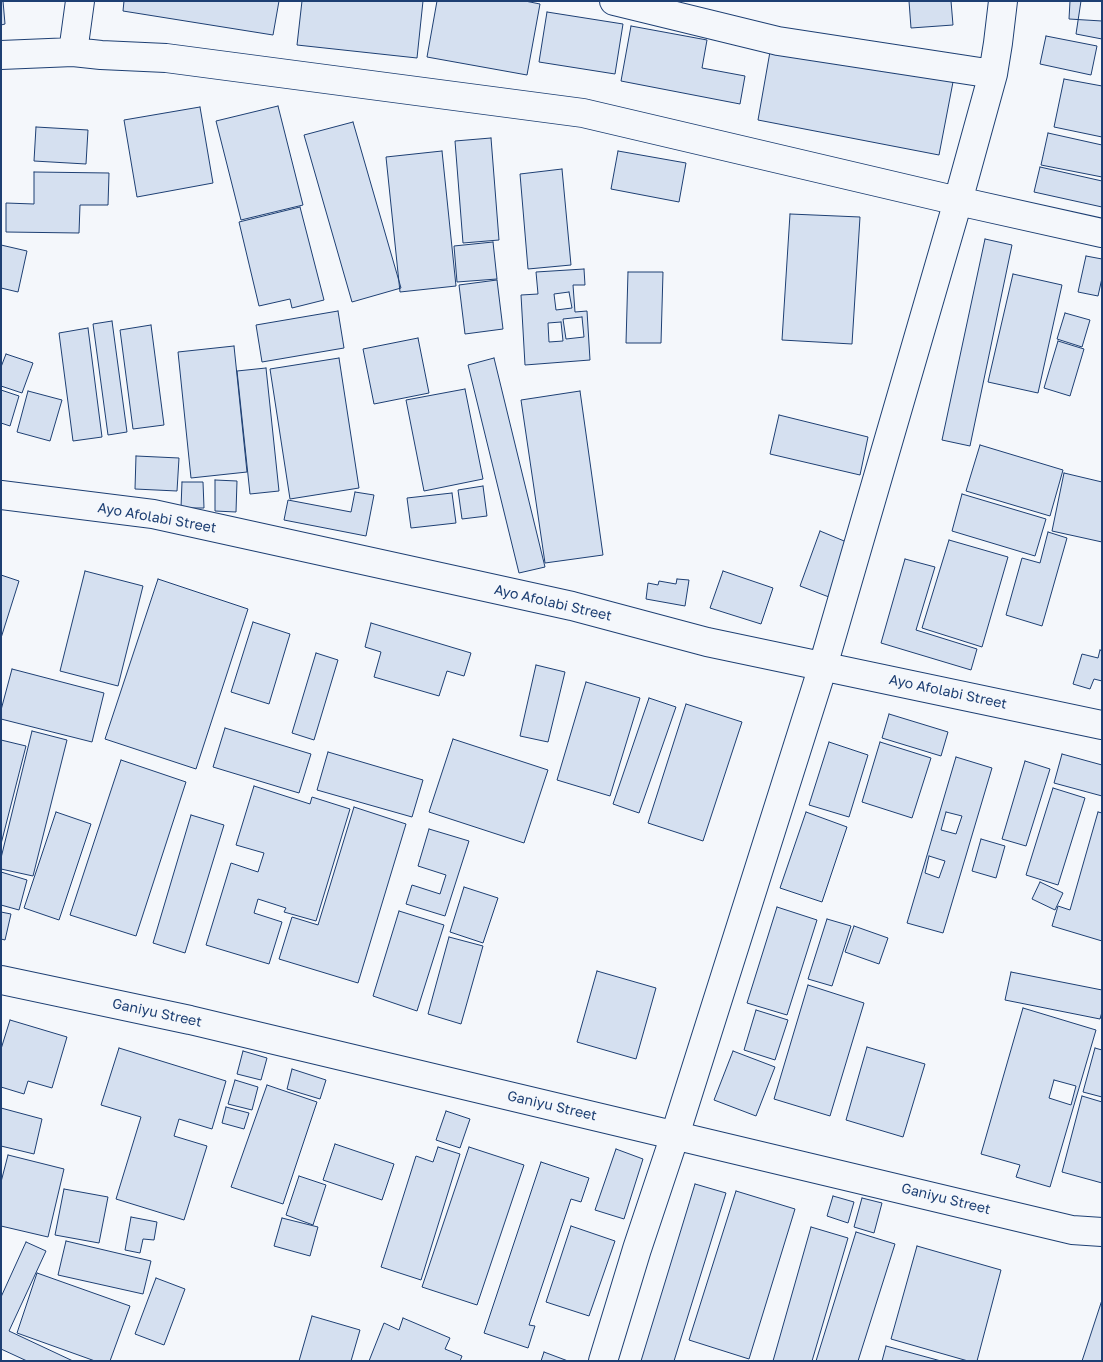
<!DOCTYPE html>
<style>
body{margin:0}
#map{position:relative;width:1103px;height:1362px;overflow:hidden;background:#f4f7fb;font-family:"Golos Text",sans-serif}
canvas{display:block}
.frame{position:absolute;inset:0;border:2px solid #1d3f73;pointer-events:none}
</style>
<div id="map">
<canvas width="1103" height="1362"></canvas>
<div class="frame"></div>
</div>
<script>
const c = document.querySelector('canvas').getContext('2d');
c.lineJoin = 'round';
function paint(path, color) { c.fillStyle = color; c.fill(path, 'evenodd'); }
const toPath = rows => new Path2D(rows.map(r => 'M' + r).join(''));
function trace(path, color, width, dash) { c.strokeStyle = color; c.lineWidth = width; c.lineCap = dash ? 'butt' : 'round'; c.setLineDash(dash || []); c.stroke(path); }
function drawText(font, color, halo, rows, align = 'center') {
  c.font = font + ' "Golos Text",sans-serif'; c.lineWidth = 4; c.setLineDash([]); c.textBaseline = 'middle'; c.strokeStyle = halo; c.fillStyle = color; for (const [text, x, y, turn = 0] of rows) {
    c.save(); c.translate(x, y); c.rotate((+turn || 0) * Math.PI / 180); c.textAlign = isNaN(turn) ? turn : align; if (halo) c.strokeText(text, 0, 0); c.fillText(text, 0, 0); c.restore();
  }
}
const building = toPath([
 [1,1,3,1,5,24,1,25,1,1],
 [124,1,279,1,273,35,123,11,124,1],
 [302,1,423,1,417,58,297,45,302,1],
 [437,1,525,1,540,4,527,75,427,57,437,1],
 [909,1,951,1,953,25,911,28,909,1],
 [1070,1,1102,1,1102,21,1069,19,1070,1],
 [1081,1,1102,1,1102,39,1076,34,1081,1],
 [547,12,623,24,615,74,539,62,547,12],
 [631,26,707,40,702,68,745,76,740,104,621,81,631,26],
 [1046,36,1097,46,1091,75,1040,64,1046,36],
 [771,46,953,82,939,155,758,120,771,46],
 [1064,79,1102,86,1102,137,1054,127,1064,79],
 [278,106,303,205,241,220,216,121,278,106],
 [200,107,213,183,137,197,124,120,200,107],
 [353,122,401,288,352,302,304,135,353,122],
 [36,127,88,130,86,164,34,161,36,127],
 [1048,133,1102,145,1102,177,1041,165,1048,133],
 [491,138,499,240,463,243,455,141,491,138],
 [442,151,456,286,400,292,386,157,442,151],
 [618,151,686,163,679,202,611,189,618,151],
 [1040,167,1102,181,1102,207,1034,192,1040,167],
 [562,169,571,265,528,269,520,174,562,169],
 [34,172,109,173,108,205,80,205,79,233,6,232,6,203,34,204,34,172],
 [300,207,324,300,292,308,290,299,259,306,239,222,300,207],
 [790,214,860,217,852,344,782,340,790,214],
 [985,239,1012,245,970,446,942,440,985,239],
 [493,242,497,279,457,282,454,246,493,242],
 [1,245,27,251,18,292,1,288,1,245],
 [1086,256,1102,259,1102,278,1098,296,1078,292,1086,256],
 [584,269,585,285,573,285,575,312,587,311,590,360,525,365,521,295,538,294,536,272,584,269],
 [569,292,572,308,556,310,554,294,569,292],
 [582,317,584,337,566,339,563,319,582,317],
 [561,322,563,341,549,342,548,323,561,322],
 [628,272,663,272,661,343,626,343,628,272],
 [1013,274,1062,285,1038,393,988,382,1013,274],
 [497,280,503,329,465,334,459,285,497,280],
 [338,311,344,348,262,362,256,325,338,311],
 [1065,313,1090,320,1082,347,1057,339,1065,313],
 [112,321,127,432,108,435,93,324,112,321],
 [151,325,164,425,133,429,120,330,151,325],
 [88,328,102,437,73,441,59,333,88,328],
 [418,338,429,393,374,404,363,349,418,338],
 [1058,341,1084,349,1070,396,1044,388,1058,341],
 [234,346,247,472,191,478,178,352,234,346],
 [6,354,33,363,22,393,1,386,1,367,6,354],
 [339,358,359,488,290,499,270,369,339,358],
 [494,358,545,567,519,573,468,365,494,358],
 [266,368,279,491,250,494,237,371,266,368],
 [465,389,483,479,424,491,406,400,465,389],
 [1,390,19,396,10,426,1,423,1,390],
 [28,391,62,400,50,441,17,432,28,391],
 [580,391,603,555,545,563,521,400,580,391],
 [779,415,868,437,860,475,770,454,779,415],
 [980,445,1063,470,1050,516,966,491,980,445],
 [136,456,179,458,177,491,135,489,136,456],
 [1064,473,1102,482,1102,542,1052,531,1064,473],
 [215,480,237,481,236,512,215,511,215,480],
 [182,482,203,482,204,508,181,508,182,482],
 [483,486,487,516,462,519,458,490,483,486],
 [355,492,374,495,366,536,284,520,288,500,351,512,355,492],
 [452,493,456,523,411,528,407,498,452,493],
 [962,494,1046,519,1035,556,952,531,962,494],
 [820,531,849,543,829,597,800,586,820,531],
 [1048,532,1067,538,1042,626,1006,615,1022,558,1040,563,1048,532],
 [949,540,1008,557,982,647,922,628,949,540],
 [905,559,935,567,916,630,977,649,971,670,881,643,905,559],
 [85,571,143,586,118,686,60,671,85,571],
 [723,571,773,588,761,624,710,608,723,571],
 [1,575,19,581,1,638,1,575],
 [158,579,248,609,196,769,105,739,158,579],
 [677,579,689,580,685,606,646,599,648,583,658,585,659,581,676,584,677,579],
 [253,622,290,634,269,704,231,692,253,622],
 [371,623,471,653,464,676,447,671,439,696,374,677,381,652,365,647,371,623],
 [1100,650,1102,651,1102,681,1094,679,1090,689,1073,684,1082,654,1098,658,1100,650],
 [316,653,338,660,314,740,292,733,316,653],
 [536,665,565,672,548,742,520,736,536,665],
 [12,669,104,693,92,742,1,719,1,710,12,669],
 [586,682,640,698,610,796,557,780,586,682],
 [649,698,676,707,639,813,613,804,649,698],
 [686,704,742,722,703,841,648,823,686,704],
 [889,714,948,732,941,756,882,738,889,714],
 [225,728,311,754,299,793,213,767,225,728],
 [32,731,67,740,33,876,1,869,1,858,32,731],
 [453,739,548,770,524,843,429,812,453,739],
 [1,740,26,746,1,844,1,740],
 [829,742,868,755,849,817,809,805,829,742],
 [880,742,931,758,912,818,862,802,880,742],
 [328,752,423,780,412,817,317,790,328,752],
 [1062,754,1102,765,1102,796,1054,783,1062,754],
 [956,757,992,768,943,933,907,923,956,757],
 [946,812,962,816,956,834,941,830,946,812],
 [929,856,945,861,939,878,925,873,929,856],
 [121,760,186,782,136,936,70,915,121,760],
 [1025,761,1050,769,1026,846,1002,839,1025,761],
 [254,786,310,804,312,797,350,809,316,921,284,912,286,908,258,899,254,913,282,922,269,964,206,945,231,863,258,872,264,853,236,845,254,786],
 [1053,788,1085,798,1058,885,1026,875,1053,788],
 [354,807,406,824,358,983,279,959,292,917,318,925,354,807],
 [56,812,91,824,59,920,24,908,56,812],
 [806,812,847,827,822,902,780,888,806,812],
 [1098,812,1102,813,1102,941,1052,926,1058,906,1070,910,1098,812],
 [191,815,224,825,185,953,153,943,191,815],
 [429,829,469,841,445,916,406,904,412,885,440,894,446,875,418,866,429,829],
 [981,839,1005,846,996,878,972,871,981,839],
 [1,872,27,880,19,910,1,905,1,872],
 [1040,882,1063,893,1055,910,1032,899,1040,882],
 [464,887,498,898,483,943,450,932,464,887],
 [777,907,817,920,787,1015,747,1003,777,907],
 [399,911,444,925,417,1011,373,996,399,911],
 [1,912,11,914,5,940,1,939,1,912],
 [827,919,851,926,832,986,808,979,827,919],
 [854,926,888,938,879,964,845,952,854,926],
 [449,937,483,946,461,1024,428,1014,449,937],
 [597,971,656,988,636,1059,577,1042,597,971],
 [1011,972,1102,990,1102,1012,1100,1019,1005,1000,1011,972],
 [808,985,864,1003,830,1116,774,1099,808,985],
 [1023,1008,1096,1030,1050,1187,1016,1177,1020,1165,981,1154,1023,1008],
 [1054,1080,1076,1086,1071,1105,1049,1098,1054,1080],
 [756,1010,788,1020,775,1060,744,1050,756,1010],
 [10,1020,67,1037,52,1088,28,1081,24,1094,1,1087,1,1049,10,1020],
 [867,1047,925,1064,903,1137,846,1120,867,1047],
 [119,1048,226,1081,212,1129,179,1119,174,1136,207,1146,184,1220,116,1199,141,1117,101,1105,119,1048],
 [1095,1048,1102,1050,1102,1097,1083,1092,1095,1048],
 [243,1051,267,1058,261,1080,237,1074,243,1051],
 [733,1051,775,1067,756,1116,714,1100,733,1051],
 [292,1069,326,1080,320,1099,287,1089,292,1069],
 [235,1080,258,1087,252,1110,228,1104,235,1080],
 [267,1085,317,1102,283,1204,231,1187,267,1085],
 [1082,1096,1102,1102,1102,1183,1062,1172,1082,1096],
 [226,1107,249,1113,244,1129,222,1123,226,1107],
 [1,1108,42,1119,34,1154,1,1146,1,1108],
 [446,1111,470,1119,460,1148,436,1140,446,1111],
 [335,1144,394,1164,382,1200,323,1180,335,1144],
 [438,1147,460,1154,421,1280,381,1267,416,1156,433,1162,438,1147],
 [469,1147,524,1165,477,1305,422,1287,469,1147],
 [616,1149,643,1159,624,1219,595,1210,616,1149],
 [8,1155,64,1169,48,1237,1,1226,1,1182,8,1155],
 [541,1162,589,1178,581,1202,571,1199,529,1325,535,1326,528,1348,484,1333,541,1162],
 [299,1176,326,1185,313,1225,286,1215,299,1176],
 [695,1184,726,1193,674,1361,641,1361,695,1184],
 [64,1189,108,1197,99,1243,55,1235,64,1189],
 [736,1191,795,1209,749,1359,689,1340,736,1191],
 [833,1196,854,1202,848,1223,827,1216,833,1196],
 [862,1198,882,1203,874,1233,854,1227,862,1198],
 [131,1217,157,1222,154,1240,143,1239,140,1253,125,1250,131,1217],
 [282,1218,318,1227,310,1256,274,1246,282,1218],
 [571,1226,615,1241,589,1316,546,1302,571,1226],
 [811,1227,848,1238,812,1361,773,1361,811,1227],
 [856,1232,895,1244,858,1361,816,1361,856,1232],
 [66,1241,151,1261,143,1294,58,1275,66,1241],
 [26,1242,46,1251,9,1331,73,1361,27,1361,1,1349,1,1297,26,1242],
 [917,1246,1001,1270,977,1361,968,1361,891,1339,917,1246],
 [37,1273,130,1306,110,1361,95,1361,17,1333,37,1273],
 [156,1278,185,1289,164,1345,135,1334,156,1278],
 [1102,1300,1102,1361,1082,1361,1102,1300],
 [312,1316,360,1330,351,1361,299,1361,312,1316],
 [403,1318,450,1338,445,1349,462,1356,460,1361,369,1361,384,1323,399,1330,403,1318],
 [886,1346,941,1361,882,1361,886,1346],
 [544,1352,568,1361,541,1361,544,1352]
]);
const minor = toPath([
 [614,1,778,41,993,74],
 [73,52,80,1],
 [1,55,73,52,101,55,166,58,583,113,958,201,1102,233],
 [1,495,153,514,572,606,707,642,1102,725],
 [1,980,190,1020,1072,1230,1102,1232],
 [603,1361,637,1249,675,1135,823,666,958,201,993,74,998,43,1003,1]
]);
const streetNames = [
 ["Ayo Afolabi Street",157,518,10],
 ["Ayo Afolabi Street",553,603,13],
 ["Ayo Afolabi Street",948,692,12],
 ["Ganiyu Street",157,1013,12],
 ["Ganiyu Street",552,1106,13],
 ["Ganiyu Street",946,1199,14]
];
paint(building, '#d5e0f0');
trace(building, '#1d3f73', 1);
trace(minor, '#1d3f73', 30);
trace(minor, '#f4f7fb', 28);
drawText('14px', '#1d3f73', '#f4f7fb', streetNames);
</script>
